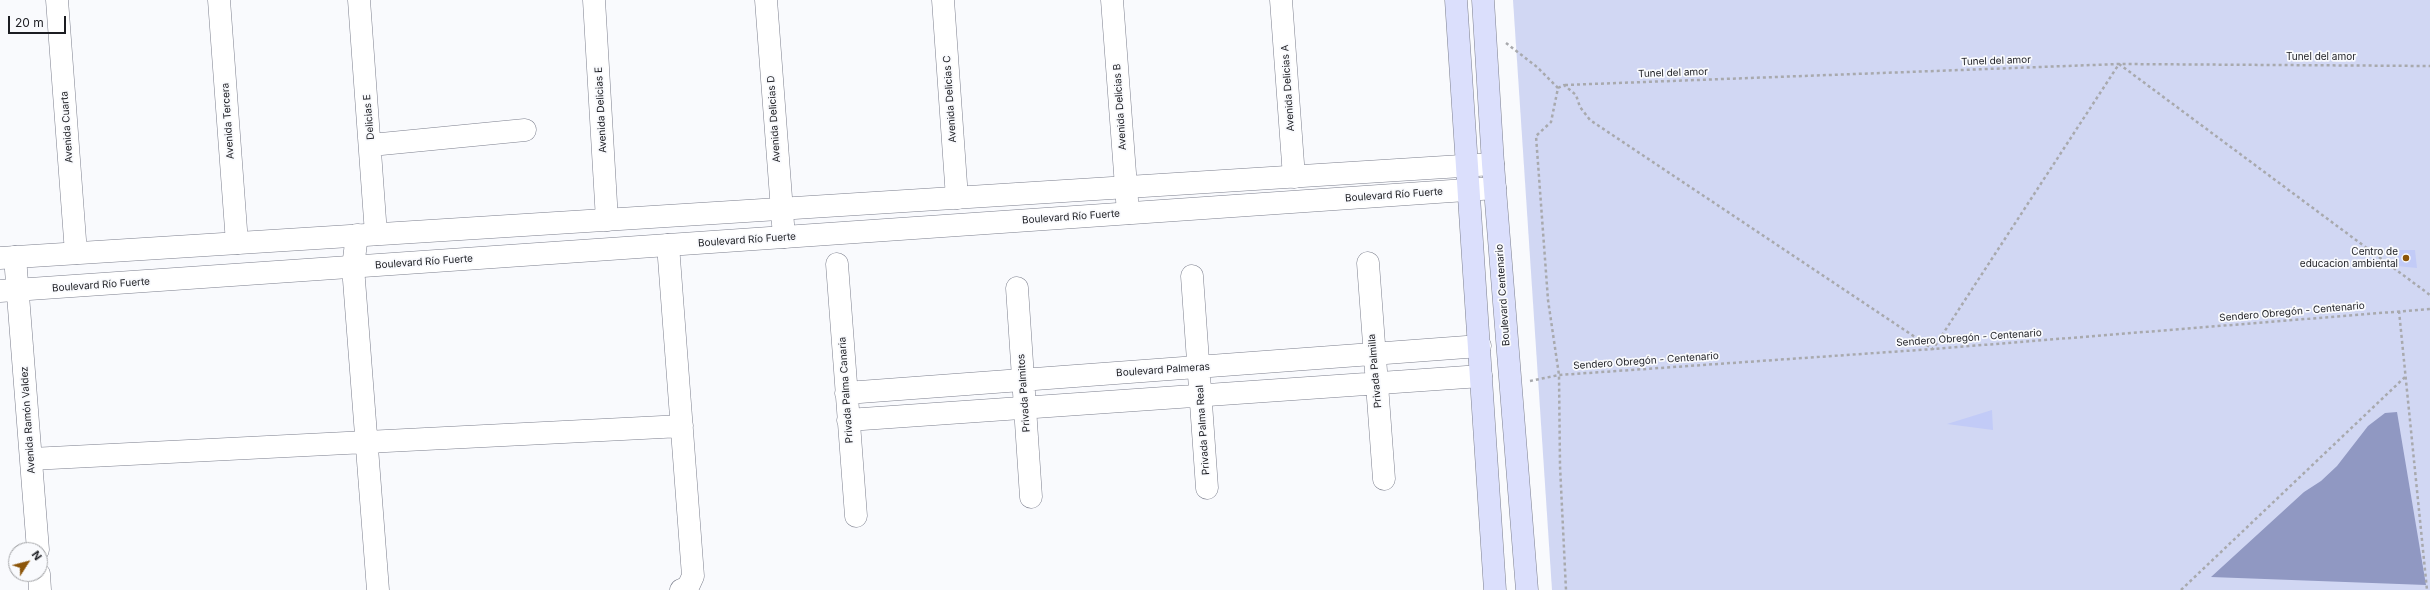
<!DOCTYPE html>
<meta charset="utf-8">
<style>
body{margin:0}
#map{position:relative;width:2430px;height:590px;overflow:hidden;background:#f9fafd;font-family:Inter,sans-serif}
canvas{display:block}
.north{position:absolute;left:8px;top:542px;width:40px;height:40px;box-sizing:border-box;background:#f9fafd;border:1px solid #a1a2a5;border-radius:50%;rotate:54deg;font-size:11px;font-weight:700;line-height:16px;text-align:center;color:#1c1d22}
.north::after{content:'';display:block;margin:auto;width:14px;height:18px;background:#8c5509;clip-path:polygon(50% 0,100% 100%,50% 72%,0 100%)}
.scale{position:absolute;left:8px;top:16px;width:58px;height:18px;box-sizing:border-box;border:2px solid #1c1d22;border-top:0;padding-left:5px;font-size:12px;line-height:14px;white-space:nowrap;color:#1c1d22;-webkit-text-stroke:3px #f9fafd;paint-order:stroke}
</style>
<div id="map">
<canvas width="2430" height="590"></canvas>
<div class="north">N</div>
<div class="scale">20 m</div>
</div>
<script>
const c = document.querySelector('canvas').getContext('2d');
c.lineJoin = 'round';
function paint(path, color) { c.fillStyle = color; c.fill(path, 'evenodd'); }
const toPath = rows => new Path2D(rows.map(r => 'M' + r).join(''));
function trace(path, color, width, dash) { c.strokeStyle = color; c.lineWidth = width; c.lineCap = dash ? 'butt' : 'round'; c.setLineDash(dash || []); c.stroke(path); }
function drawText(font, color, halo, rows, align = 'center') {
  c.font = font + ' Inter,sans-serif'; c.lineWidth = 3.5; c.setLineDash([]); c.textBaseline = 'middle'; c.strokeStyle = halo; c.fillStyle = color; for (const [text, x, y, turn = 0] of rows) {
    c.save(); c.translate(x, y); c.rotate((+turn || 0) * Math.PI / 180); c.textAlign = isNaN(turn) ? turn : align; if (halo) c.strokeText(text, 0, 0); c.fillText(text, 0, 0); c.restore();
  }
}
const green = toPath([
 [1513,0,2430,0,2430,590,1552,590]
]);
const water = toPath([
 [2397,412,2426,585,2211,577,2304,492,2321,481,2337,466,2368,426,2385,413]
]);
const building = toPath([
 [2394,250,2415,250,2417,268,2397,266],
 [1992,410,1993,430,1947,424]
]);
const path = toPath([
 [1506,43,1537,67,1558,88,1551,122,1536,136,1548,300,1559,375,1560,466,1566,590],
 [1565,85,2119,64,2430,66],
 [1558,88,1564,85,1576,95,1580,107,1590,120,1933,349,2119,64,2430,295],
 [2399,311,2427,590],
 [1530,381,1559,375,1933,349,2430,309],
 [2181,590,2405,377]
]);
const minor = toPath([
 [57,0,76,253],
 [219,0,237,243],
 [359,0,376,234],
 [594,0,607,220],
 [766,0,784,237],
 [943,0,957,198],
 [1112,0,1128,213],
 [1281,0,1294,177],
 [371,145,525,130],
 [357,235,353,267,378,590],
 [668,245,693,576,688,587,681,590],
 [15,257,38,550],
 [1368,263,1384,479],
 [837,264,856,516],
 [1192,276,1207,488],
 [1017,288,1031,497],
 [846,393,1480,346],
 [848,420,1481,376],
 [31,459,682,426],
 [39,574,40,590]
]);
const tertiary = toPath([
 [0,258,1493,164],
 [0,291,1495,188]
]);
const secondary = toPath([
 [1456,0,1495,590],
 [1483,0,1493,164,1527,590]
]);
const markers = [
 [2406,258,4,"#8c5509"]
];
const streetNames = [
 ["Tunel del amor",2321,57],
 ["Tunel del amor",1996,61,-2],
 ["Tunel del amor",1673,73,-2],
 ["Avenida Delicias A",1288,88,-94],
 ["Avenida Delicias C",950,99,-94],
 ["Avenida Delicias B",1120,107,-94],
 ["Avenida Delicias E",601,110,-93],
 ["Delicias E",369,117,-95],
 ["Avenida Delicias D",774,119,-94],
 ["Avenida Tercera",228,121,-94],
 ["Avenida Cuarta",67,127,-94],
 ["Boulevard Río Fuerte",1394,195,-4],
 ["Boulevard Río Fuerte",1071,217,-4],
 ["Boulevard Río Fuerte",747,240,-4],
 ["Boulevard Río Fuerte",424,262,-4],
 ["Boulevard Río Fuerte",101,285,-4],
 ["Boulevard Centenario",1503,295,-94],
 ["Sendero Obregón - Centenario",2292,312,-5],
 ["Sendero Obregón - Centenario",1969,338,-4],
 ["Sendero Obregón - Centenario",1646,361,-4],
 ["Boulevard Palmeras",1163,370,-4],
 ["Privada Palmilla",1375,371,-95],
 ["Privada Palma Canaria",846,390,-94],
 ["Privada Palmitos",1024,393,-94],
 ["Avenida Ramón Valdez",28,420,-94],
 ["Privada Palma Real",1203,430,-94]
];
const poiNames = [
 ["Centro de",2398,252],
 ["educacion ambiental",2398,264]
];
paint(green, '#d1d7f3');
paint(water, '#9098c2');
paint(building, '#c2cbf7');
trace(minor, '#7c7f8d', 23);
trace(tertiary, '#7c7f8d', 23);
trace(secondary, '#7c7f8d', 23);
trace(path, '#a8a9ad', 2.5, [3, 3]);
trace(minor, '#fff', 22);
trace(tertiary, '#fff', 22);
trace(secondary, '#dbdffc', 22);
for (const [x, y, r, color] of markers) { const dot = new Path2D(); dot.arc(x, y, r, 0, 2 * Math.PI); c.fillStyle = color; c.fill(dot); trace(dot, '#f9fafd', 1.5); }
drawText('10px', '#1c1d22', '#f9fafd', streetNames);
drawText('10px', '#1c1d22', '#f9fafd', poiNames, 'right');
</script>
